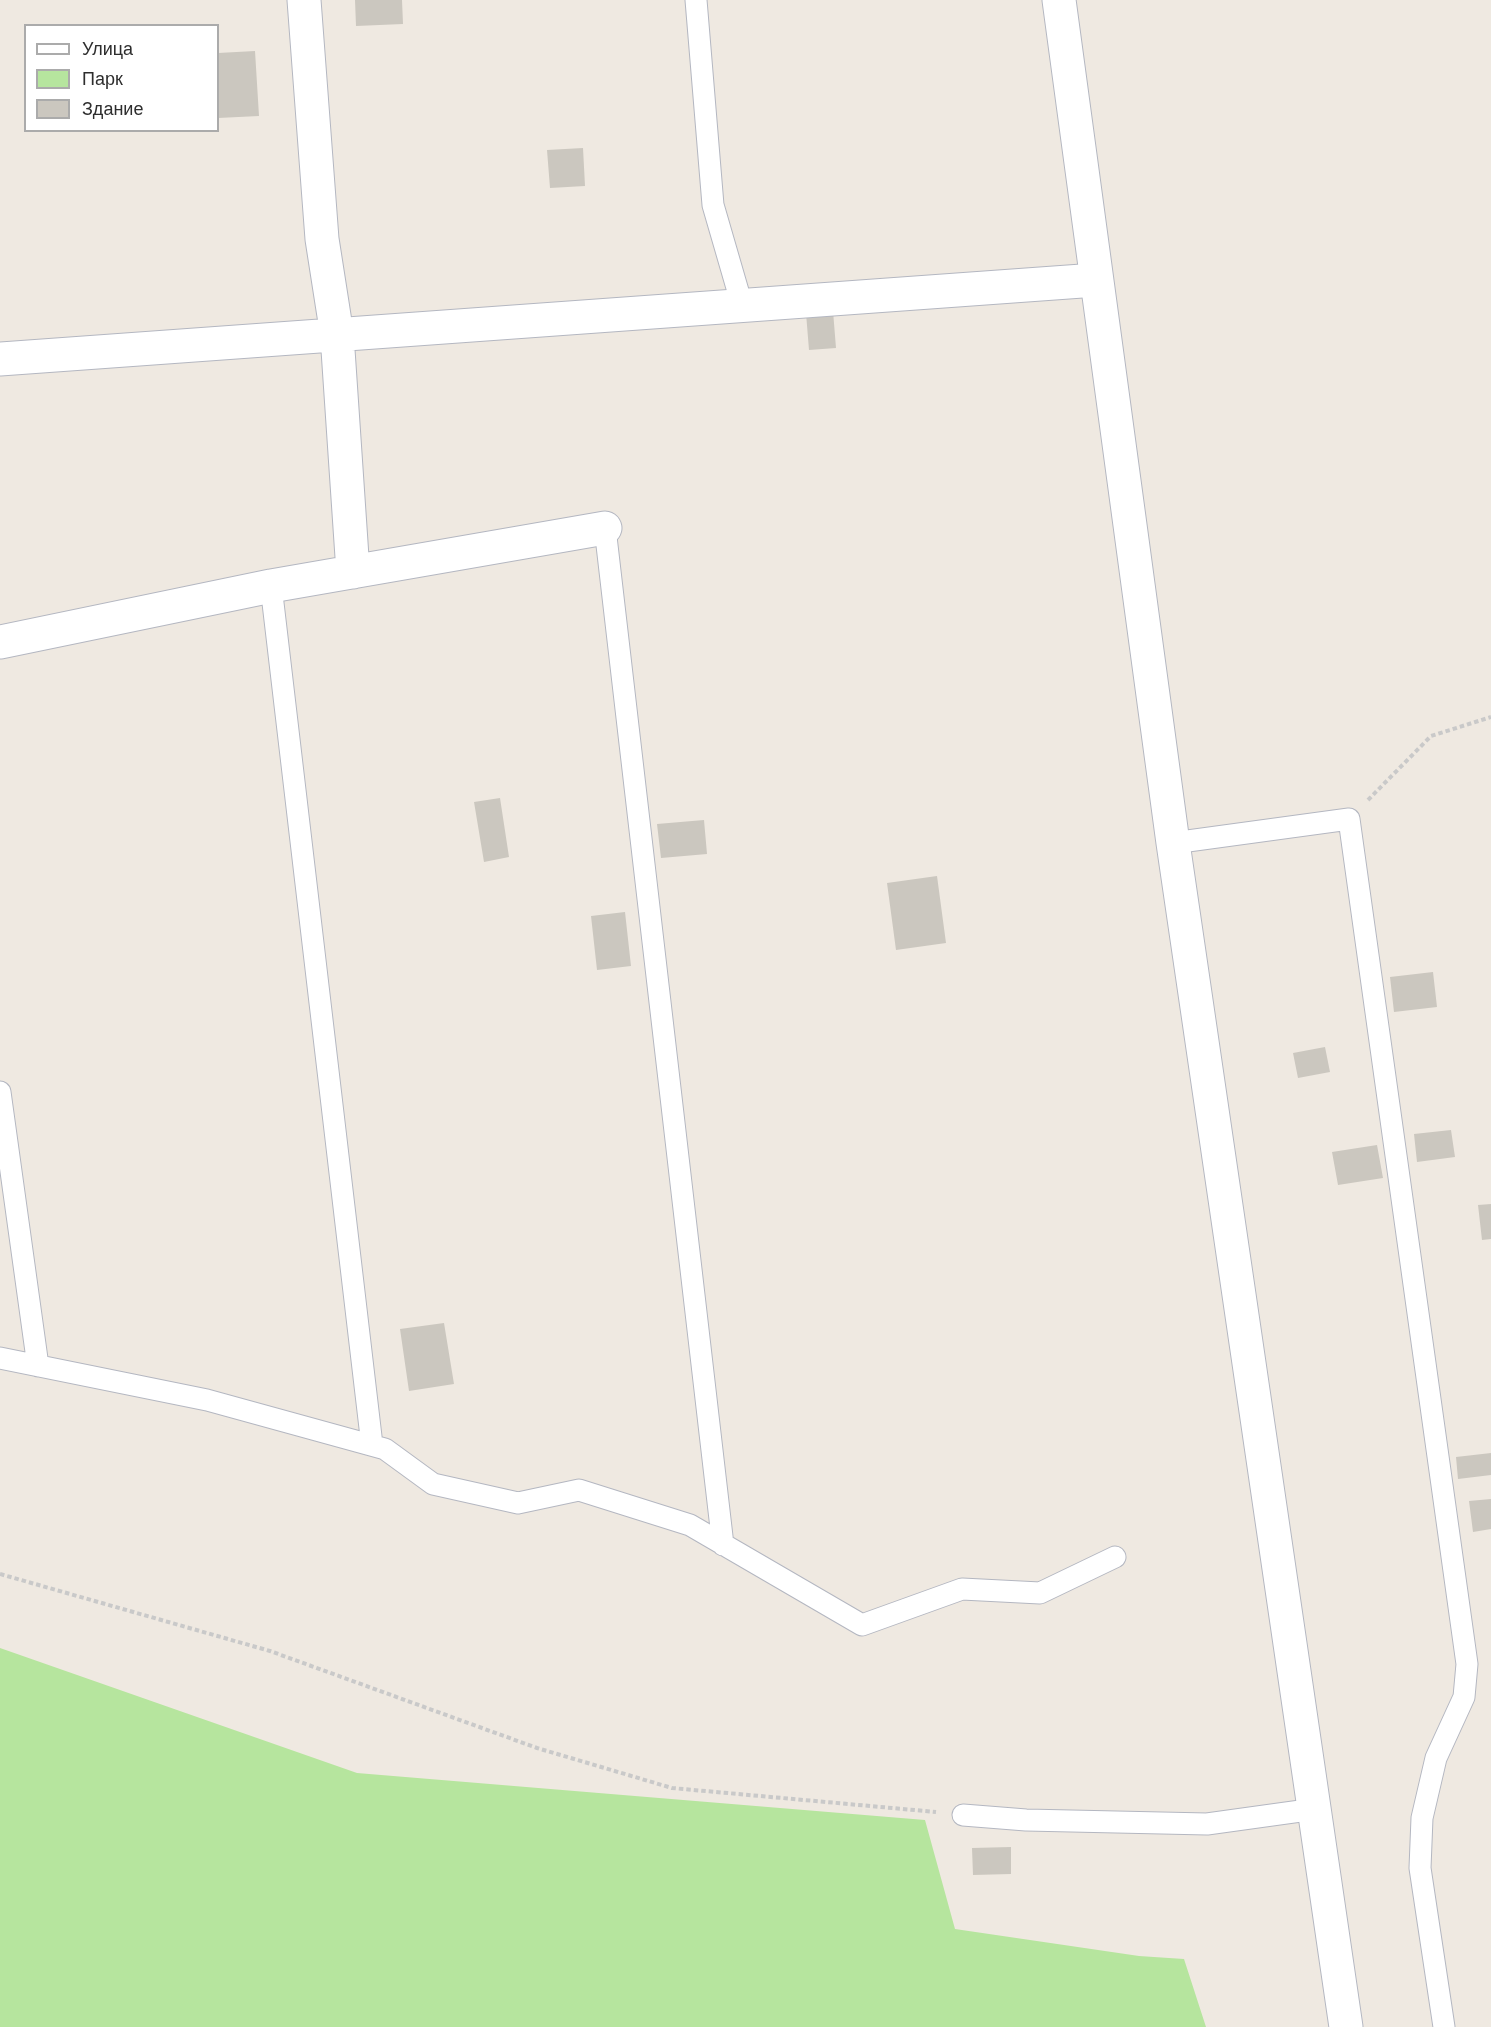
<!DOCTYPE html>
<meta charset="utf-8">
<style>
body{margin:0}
#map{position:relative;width:1491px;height:2027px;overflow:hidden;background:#efe9e1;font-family:Helvetica,sans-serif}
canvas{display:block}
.legend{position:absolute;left:24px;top:24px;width:195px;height:108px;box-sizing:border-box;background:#fff;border:2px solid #ababab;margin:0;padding:8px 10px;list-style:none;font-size:18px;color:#2e2e2e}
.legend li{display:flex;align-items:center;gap:12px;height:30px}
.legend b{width:30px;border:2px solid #ababab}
</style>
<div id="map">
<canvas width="1491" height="2027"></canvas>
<ul class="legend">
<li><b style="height:8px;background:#fff"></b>Улица</li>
<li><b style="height:16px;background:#b6e59e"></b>Парк</li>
<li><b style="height:16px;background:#cbc7bf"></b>Здание</li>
</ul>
</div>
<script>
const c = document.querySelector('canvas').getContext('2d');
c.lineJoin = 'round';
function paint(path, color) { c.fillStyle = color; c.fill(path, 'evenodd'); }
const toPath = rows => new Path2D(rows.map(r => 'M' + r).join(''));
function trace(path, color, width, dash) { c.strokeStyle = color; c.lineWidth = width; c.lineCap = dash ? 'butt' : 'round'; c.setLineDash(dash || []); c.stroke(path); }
const green = toPath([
 [0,1648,357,1773,925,1820,955,1929,1139,1956,1184,1959,1206,2027,0,2027]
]);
const building = toPath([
 [355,0,402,0,403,24,356,26],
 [255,51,259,116,218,118,218,53],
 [583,148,585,186,550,188,547,150],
 [833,311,836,348,809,350,806,313],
 [500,798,509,857,484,862,474,802],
 [704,820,707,854,661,858,657,824],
 [937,876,946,943,896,950,887,883],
 [625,912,631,966,597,970,591,916],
 [1433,972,1437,1007,1394,1012,1390,977],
 [1325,1047,1330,1072,1298,1078,1293,1053],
 [1451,1130,1455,1157,1417,1162,1414,1134],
 [1377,1145,1383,1178,1338,1185,1332,1152],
 [1491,1204,1491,1239,1482,1240,1478,1205],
 [444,1323,454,1384,409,1391,400,1329],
 [1491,1453,1491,1475,1458,1479,1456,1457],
 [1491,1499,1491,1529,1473,1532,1469,1501],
 [1011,1847,1011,1874,973,1875,972,1848]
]);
const path = toPath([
 [1368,800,1431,736,1491,717],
 [0,1574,270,1651,537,1748,672,1788,936,1812]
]);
const lane = toPath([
 [696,0,713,205,742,305],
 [605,528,723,1545],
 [271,586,372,1445],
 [1173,843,1349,819,1467,1664,1464,1697,1436,1758,1422,1818,1420,1868,1444,2027],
 [0,1092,38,1366],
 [0,1358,207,1400,385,1449,433,1484,518,1503,579,1490,690,1525,862,1625,962,1589,1040,1593,1115,1557],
 [963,1815,1026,1820,1207,1824,1315,1809]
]);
const street = toPath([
 [304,0,322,239,337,335,353,572],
 [0,359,1096,280],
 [0,642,271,586,605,528]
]);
const secondary = toPath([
 [1059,0,1173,843,1346,2027]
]);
paint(green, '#b6e59e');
paint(building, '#cbc7bf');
trace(lane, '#b4b7c1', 23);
trace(street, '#b4b7c1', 35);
trace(secondary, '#b4b7c1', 35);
trace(path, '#c9c9c9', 4, [4.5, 3]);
trace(lane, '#fff', 21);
trace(street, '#fff', 33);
trace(secondary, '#fff', 33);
</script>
